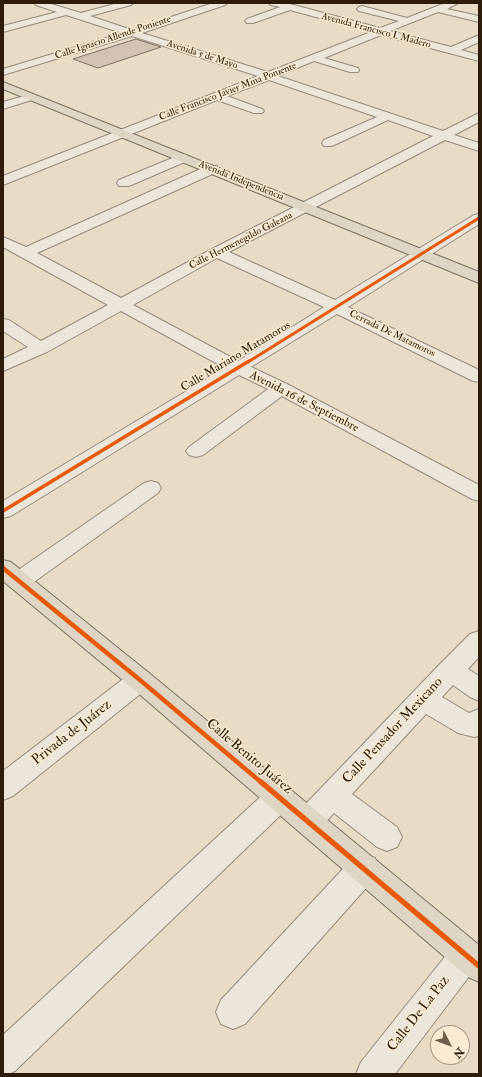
<!DOCTYPE html>
<meta charset="utf-8">
<style>
body{margin:0}
#map{position:relative;width:482px;height:1077px;overflow:hidden;background:#e8dcc6;font-family:"IM FELL Double Pica",serif}
canvas{display:block}
.frame{position:absolute;inset:0;border:4px solid #2c1c09;pointer-events:none}
.north{position:absolute;left:430px;top:1025px;width:40px;height:40px;box-sizing:border-box;background:#f8ebd2;border:1px solid #a69882;border-radius:50%;rotate:132deg;font-size:11px;font-weight:700;line-height:16px;text-align:center;color:#2c1c09}
.north::after{content:'';display:block;margin:auto;width:14px;height:18px;background:#6e5f4b;clip-path:polygon(50% 0,100% 100%,50% 72%,0 100%)}
</style>
<div id="map">
<canvas width="482" height="1077"></canvas>
<div class="frame"></div>
<div class="north">N</div>
</div>
<script>
const c = document.querySelector('canvas').getContext('2d');
c.lineJoin = 'round';
function paint(path, color) { c.fillStyle = color; c.fill(path, 'evenodd'); }
const toPath = rows => new Path2D(rows.map(r => 'M' + r).join(''));
function trace(path, color, width, dash) { c.strokeStyle = color; c.lineWidth = width; c.lineCap = dash ? 'butt' : 'round'; c.setLineDash(dash || []); c.stroke(path); }
function drawText(font, color, halo, rows, align = 'center') {
  c.font = font + ' "IM FELL Double Pica",serif'; c.lineWidth = 3; c.setLineDash([]); c.textBaseline = 'middle'; c.strokeStyle = halo; c.fillStyle = color; for (const [text, x, y, turn = 0] of rows) {
    c.save(); c.translate(x, y); c.rotate((+turn || 0) * Math.PI / 180); c.textAlign = isNaN(turn) ? turn : align; if (halo) c.strokeText(text, 0, 0); c.fillText(text, 0, 0); c.restore();
  }
}
const building = toPath([
 [136,39,161,47,98,68,73,59,136,39]
]);
const minor = toPath([
 [34,3,48,3,81,13,118,3,133,3,131,5,90,16,132,30,213,3,227,3,225,5,142,33,268,72,371,32,290,10,253,23,247,23,245,21,247,19,280,7,271,5,269,3,290,4,380,28,399,21,359,11,357,9,359,7,362,6,407,18,445,3,458,3,447,9,479,16,479,22,438,12,390,31,451,47,479,35,479,42,461,50,479,55,479,61,381,35,324,58,358,68,359,70,358,72,350,72,314,61,278,76,443,131,479,113,479,122,454,135,479,143,479,151,445,140,229,252,335,300,474,215,479,214,479,224,348,307,479,370,479,382,473,381,337,314,251,367,287,384,479,485,479,501,472,499,282,396,203,455,196,457,189,455,186,451,189,447,268,389,239,375,11,516,3,518,3,501,225,368,121,311,47,352,3,371,3,359,28,347,3,331,3,319,9,320,41,341,108,305,3,247,3,237,26,247,207,166,217,166,219,169,217,172,37,253,121,298,212,249,433,136,388,120,332,146,324,146,322,143,324,140,377,117,269,80,227,96,262,109,264,111,262,113,254,113,217,100,3,185,3,176,258,76,132,36,3,75,3,69,122,33,66,15,3,32,3,26,57,12,36,5,34,3],
 [217,258,324,307,238,361,133,305,217,258],
 [31,94,35,95,37,97,35,99,3,109,3,102,31,94],
 [182,154,187,155,188,158,187,161,129,186,119,186,117,183,119,180,182,154],
 [151,481,158,483,161,488,158,493,27,587,19,590,11,587,7,581,11,575,144,483,151,481],
 [479,631,479,657,468,669,479,676,479,701,470,697,453,685,442,697,469,713,479,709,479,736,474,737,458,733,426,714,352,794,397,827,402,837,397,847,387,851,377,847,334,813,318,830,308,834,298,830,294,821,298,812,441,663,470,634,479,631],
 [140,670,149,673,153,680,149,687,13,796,3,800,3,771,131,673,140,670],
 [280,784,290,788,294,797,290,806,15,1071,9,1074,3,1074,3,1035,270,788,280,784],
 [364,854,375,858,379,868,375,878,245,1024,233,1029,221,1024,216,1012,221,1000,353,858,364,854],
 [466,939,477,944,479,948,479,962,477,966,395,1074,356,1074,361,1062,455,944,466,939]
]);
const major = toPath([
 [3,82,479,272,479,283,3,89,3,82],
 [3,560,11,562,149,673,479,945,479,982,468,977,131,687,3,581,3,560]
]);
const cyclewayFar3 = toPath([
 [248,362,479,218]
]);
const cyclewayFar2 = toPath([
 [3,511,249,361]
]);
const cyclewayFar1 = toPath([
 [3,568,140,680,262,783]
]);
const cycleway = toPath([
 [261,782,479,966]
]);
const farStreetnames = [
 ["Avenida Francisco I. Madero",376,31,15],
 ["Calle Ignacio Allende Poniente",113,38,-18],
 ["Avenida 5 de Mayo",202,55,18],
 ["Calle Francisco Javier Mina Poniente",228,92,-21],
 ["Avenida Independencia",241,181,22],
 ["Calle Hermenegildo Galeana",241,241,-27],
 ["Cerrada De Matamoros",392,334,26]
];
const streetNames = [
 ["Calle Mariano Matamoros",236,357,-31],
 ["Avenida 16 de Septiembre",304,402,27]
];
const nearStreetnames = [
 ["Calle Pensador Mexicano",393,731,-47],
 ["Privada de Juárez",72,733,-38],
 ["Calle Benito Juárez",249,757,40],
 ["Calle De La Paz",419,1014,-52]
];
paint(building, '#d3c3b3');
trace(building, '#7b7264', 1);
trace(minor, '#958c7d', 2);
trace(major, '#7b7264', 2);
paint(minor, '#ebe5da');
paint(major, '#dfd5c5');
trace(cyclewayFar3, '#e8590c', 3);
trace(cyclewayFar2, '#e8590c', 3.5);
trace(cyclewayFar1, '#e8590c', 4.5);
trace(cycleway, '#e8590c', 5.5);
drawText('10px', '#2c1c09', '#f8ebd2', farStreetnames);
drawText('12px', '#2c1c09', '#f8ebd2', streetNames);
drawText('14px', '#2c1c09', '#f8ebd2', nearStreetnames);
</script>
